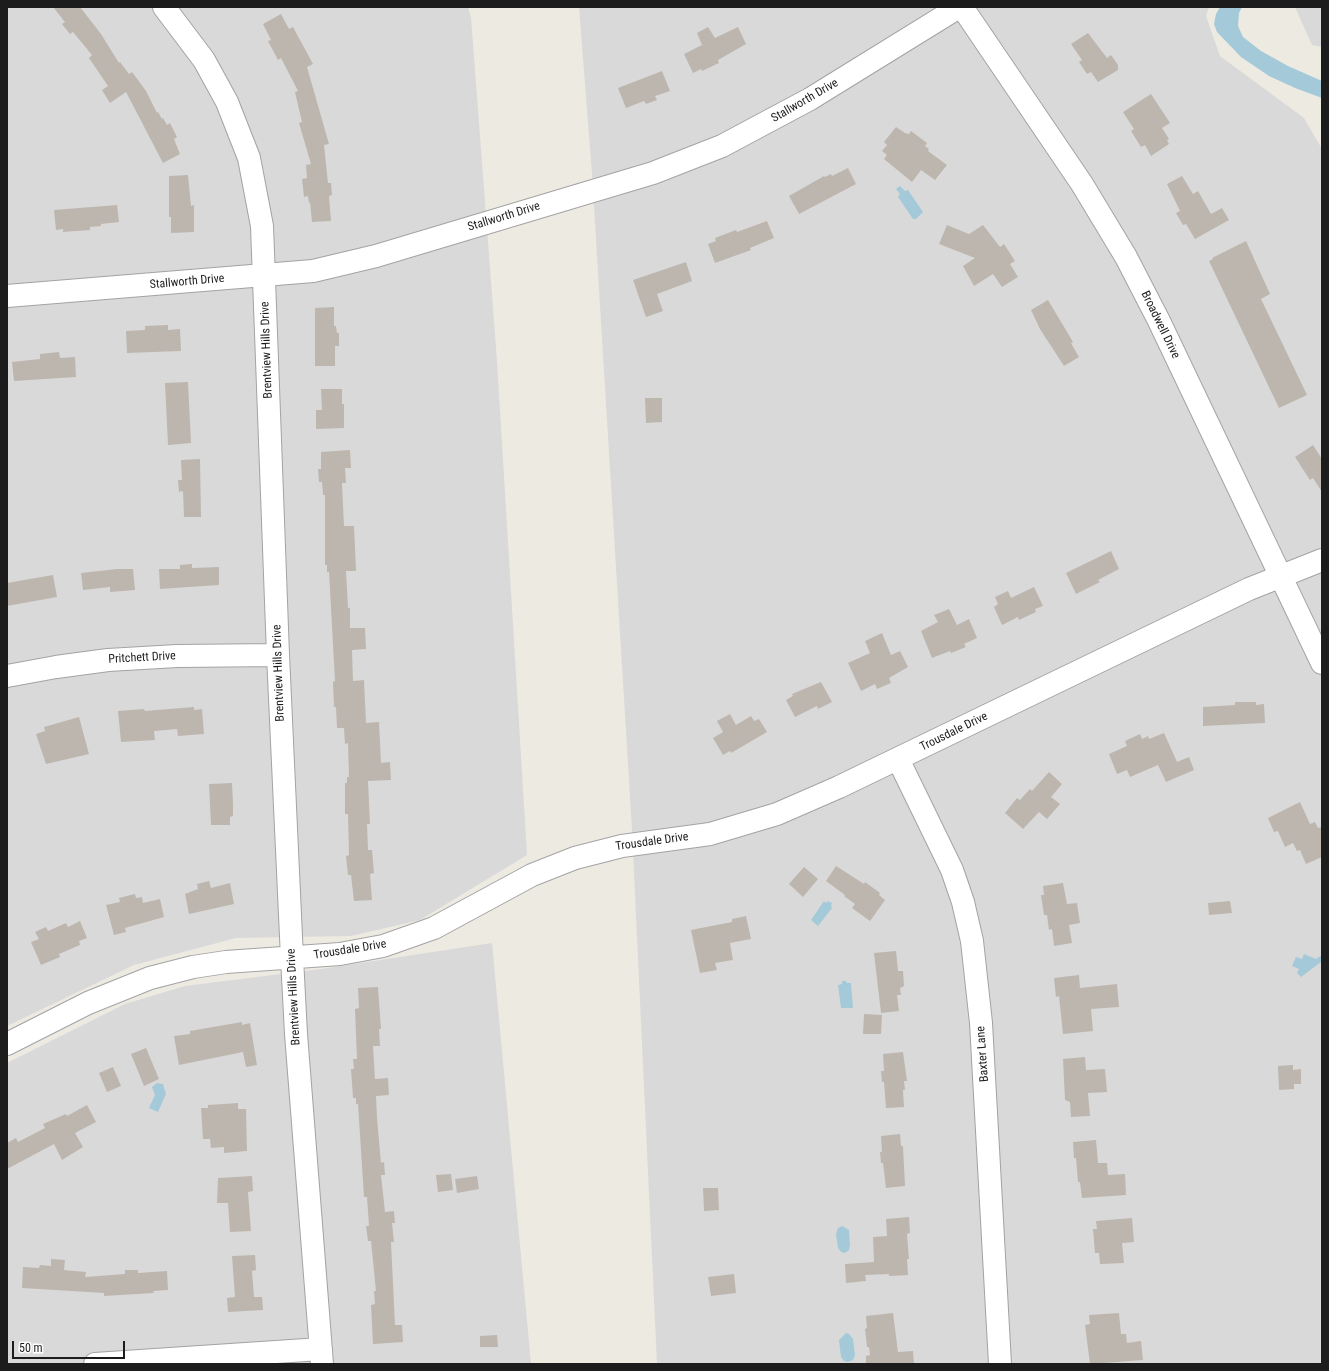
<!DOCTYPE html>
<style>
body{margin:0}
#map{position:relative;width:1329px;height:1371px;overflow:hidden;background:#edeae2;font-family:"Roboto Condensed",sans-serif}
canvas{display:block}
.frame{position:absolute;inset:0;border:8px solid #1c1c1c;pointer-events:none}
.scale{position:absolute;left:12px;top:1341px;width:113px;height:18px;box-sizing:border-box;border:2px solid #1c1c1c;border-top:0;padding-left:5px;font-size:12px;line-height:14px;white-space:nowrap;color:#1c1c1c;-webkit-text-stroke:3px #fff;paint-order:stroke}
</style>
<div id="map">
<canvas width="1329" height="1371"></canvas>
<div class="frame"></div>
<div class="scale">50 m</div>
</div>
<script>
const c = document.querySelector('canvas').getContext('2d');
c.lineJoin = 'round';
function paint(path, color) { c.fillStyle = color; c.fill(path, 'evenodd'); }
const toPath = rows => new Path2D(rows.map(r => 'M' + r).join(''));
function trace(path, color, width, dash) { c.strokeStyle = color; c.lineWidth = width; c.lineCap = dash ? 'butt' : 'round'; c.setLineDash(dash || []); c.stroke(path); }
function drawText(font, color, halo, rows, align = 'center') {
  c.font = font + ' "Roboto Condensed",sans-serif'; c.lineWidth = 3; c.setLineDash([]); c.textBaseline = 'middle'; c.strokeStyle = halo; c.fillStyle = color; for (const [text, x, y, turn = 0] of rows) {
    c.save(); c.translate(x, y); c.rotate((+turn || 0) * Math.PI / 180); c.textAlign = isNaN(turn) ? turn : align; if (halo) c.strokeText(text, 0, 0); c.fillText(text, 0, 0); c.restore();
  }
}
const residential = toPath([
 [7,7,468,7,471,17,497,361,527,855,420,920,351,936,236,938,134,965,7,1026],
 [579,7,1209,7,1206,16,1220,56,1304,118,1322,149,1322,1364,657,1364,632,830,592,174],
 [1295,7,1322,7,1322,47,1312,45],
 [492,943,531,1364,7,1364,7,1063,125,1004,185,986,321,969]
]);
const water = toPath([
 [1220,7,1242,7,1239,13,1238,26,1243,37,1261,51,1288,66,1322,81,1322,98,1295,88,1269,76,1241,57,1217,32,1214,24,1216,14],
 [900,186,905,191,908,190,923,212,916,219,913,219,898,197,900,194,896,189],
 [824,901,826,903,828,901,832,903,831,906,832,908,818,926,811,920],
 [1304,954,1316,959,1322,955,1322,963,1321,962,1301,977,1297,973,1299,969,1292,966,1296,957,1302,959],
 [842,981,846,981,847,983,851,983,853,1008,841,1008,838,985,842,984],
 [157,1083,163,1084,166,1094,158,1112,149,1108,155,1095,152,1087],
 [842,1226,849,1230,850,1245,849,1250,845,1253,841,1252,838,1248,836,1234,838,1228],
 [846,1333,849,1334,853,1339,855,1355,853,1360,848,1362,844,1361,841,1357,839,1340]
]);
const building = toPath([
 [53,7,80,7,101,34,119,63,120,62,129,74,132,72,146,91,157,113,158,112,162,119,163,118,167,125,170,123,177,137,174,139,180,154,163,163,126,92,110,103,102,90,108,86,89,58,92,55,73,32,70,34,62,24,65,22],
 [281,14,289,29,293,27,313,64,307,67,329,144,324,145,328,183,331,183,332,195,329,196,331,221,312,222,310,202,309,203,308,196,304,197,302,179,307,178,306,165,311,164,299,123,302,122,295,92,298,91,281,58,278,60,268,41,271,40,263,24],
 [708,27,715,38,738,27,746,44,718,60,719,63,702,71,701,69,693,73,684,54,702,45,697,33],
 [1088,33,1107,58,1111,55,1118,65,1118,70,1098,82,1091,72,1087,74,1079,62,1082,60,1071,44],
 [662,71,670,91,655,96,657,100,646,104,644,101,626,108,618,88],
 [1151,94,1170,123,1162,128,1169,139,1167,140,1169,144,1151,156,1145,145,1141,147,1131,131,1134,129,1123,112],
 [896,127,905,133,909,134,911,131,927,143,925,146,929,149,928,151,947,165,935,180,921,170,912,182,884,159,887,155,882,151,887,145,884,142],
 [848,168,856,184,799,214,789,196,824,176,825,177,831,174,832,176],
 [188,175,191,206,194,205,194,232,171,233,171,217,169,217,169,176],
 [1182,176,1193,194,1198,191,1211,214,1222,208,1229,220,1195,239,1186,224,1183,225,1176,213,1180,211,1167,184],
 [117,205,119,222,101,224,101,226,90,227,90,230,63,232,63,229,56,230,54,210],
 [767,221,774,238,750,248,751,250,715,263,708,244,716,241,715,238,736,230,737,232],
 [947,225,969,234,983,225,1000,247,1004,244,1015,261,1010,264,1018,277,1002,287,993,274,974,286,963,266,975,258,939,244],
 [1246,241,1270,294,1261,299,1307,395,1279,408,1209,261,1213,259,1212,258],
 [686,262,692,281,657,294,663,311,646,317,633,280],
 [1048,300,1073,342,1071,343,1079,357,1064,366,1040,329,1031,310],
 [334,307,334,326,336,326,337,333,339,333,339,346,335,346,335,366,315,366,315,308],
 [168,325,168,330,180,329,181,351,127,353,126,331,145,330,145,326],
 [59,352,60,358,75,357,76,377,14,381,12,362,40,359,40,354],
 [188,382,191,443,168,445,165,383],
 [321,389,342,389,342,404,344,404,344,428,316,429,316,410,322,410],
 [645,398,662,398,662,422,646,423],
 [1313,445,1322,459,1322,492,1313,478,1310,480,1295,457],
 [350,450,351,468,345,468,346,483,342,483,344,526,354,526,356,571,346,571,348,608,350,608,350,628,365,628,366,649,352,650,353,681,364,680,366,723,379,722,381,763,390,762,391,780,368,781,370,824,367,824,368,850,372,850,374,873,370,874,372,900,354,901,351,875,348,875,346,856,349,855,348,814,345,814,345,783,347,783,347,777,349,777,348,743,345,744,344,728,337,728,336,707,334,707,333,682,335,681,330,590,329,572,327,572,327,565,325,565,325,495,323,495,322,482,319,482,318,469,321,469,321,452],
 [200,459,201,517,184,517,183,491,179,492,178,480,182,480,181,460],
 [1111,551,1119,569,1098,580,1100,582,1076,594,1066,573],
 [192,564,192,568,219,567,219,585,160,589,159,569,180,569,180,565],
 [117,569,133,569,135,590,110,592,110,587,83,590,81,573],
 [53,575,57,597,7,606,7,583],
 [1034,587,1043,606,1035,609,1036,612,1019,620,1018,617,1002,625,994,607,998,604,995,597,1008,591,1011,598],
 [949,609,957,625,969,619,977,638,964,644,966,647,951,653,950,651,932,658,921,631,938,622,934,615],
 [882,633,891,655,900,651,908,667,889,678,891,683,877,689,875,684,861,691,848,663,870,653,865,641],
 [821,682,832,702,818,709,817,706,795,717,786,700,793,696,792,694],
 [1235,702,1256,702,1256,705,1264,704,1265,723,1203,726,1203,707,1235,705],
 [194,707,194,710,202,709,204,734,178,736,177,729,154,731,155,740,121,742,118,711,144,709,145,711],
 [730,714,736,725,751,716,754,721,759,719,767,732,731,753,730,751,723,755,713,738,723,732,717,721],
 [79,717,89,754,46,764,36,734,45,731,44,727],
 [1164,733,1177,762,1189,757,1194,770,1166,782,1158,765,1130,777,1127,770,1117,774,1109,754,1127,746,1125,741,1140,734,1142,739,1148,736,1149,739],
 [1049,772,1062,784,1051,797,1060,804,1047,819,1039,812,1023,829,1005,813,1017,798,1020,800,1030,789,1032,791],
 [232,783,233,804,233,816,230,817,230,825,211,825,209,784],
 [1300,802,1310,824,1315,822,1318,828,1322,827,1322,857,1306,864,1300,850,1297,851,1293,843,1285,847,1278,831,1274,832,1268,818],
 [836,866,864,884,865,882,880,893,879,895,885,900,870,921,852,908,855,904,844,896,845,895,826,881],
 [804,867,818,879,803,897,789,884],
 [209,881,211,888,230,883,234,904,189,914,185,894,198,889,197,884],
 [1063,883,1067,904,1077,903,1080,923,1069,925,1072,943,1054,946,1052,929,1049,930,1047,915,1044,915,1041,895,1044,895,1043,886],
 [135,894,136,898,142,897,143,903,160,899,164,917,125,928,126,932,114,935,106,905,120,902,119,898],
 [1230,901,1232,913,1209,915,1208,903],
 [746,916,751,939,730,943,733,960,715,963,717,970,700,973,691,930,732,922,732,919],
 [80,921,87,938,79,941,80,945,59,954,60,957,41,965,31,942,39,939,35,932,46,927,48,931,66,923,68,927],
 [896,951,898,971,903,971,904,986,900,988,901,995,897,995,899,1011,881,1013,874,953],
 [1079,975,1080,988,1117,984,1119,1007,1091,1009,1093,1031,1063,1034,1059,996,1056,997,1054,978],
 [378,987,381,1029,379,1029,380,1046,373,1046,375,1079,388,1078,389,1095,376,1096,377,1118,381,1163,384,1162,385,1175,381,1175,385,1212,394,1211,395,1223,392,1223,394,1242,391,1242,395,1325,402,1325,403,1342,373,1344,371,1305,375,1304,374,1291,376,1291,371,1241,368,1241,366,1226,369,1226,367,1197,364,1197,358,1104,356,1104,356,1098,353,1098,351,1069,354,1069,353,1059,357,1059,355,1009,359,1008,358,988],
 [864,1014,882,1015,881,1034,863,1034],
 [242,1022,242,1025,250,1023,257,1065,246,1067,243,1052,179,1065,174,1036,190,1034,190,1031],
 [146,1048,159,1079,144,1086,131,1054],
 [903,1052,907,1081,904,1081,905,1090,903,1090,904,1107,886,1108,884,1082,882,1082,881,1071,884,1071,883,1054],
 [1085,1057,1086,1070,1105,1069,1107,1092,1088,1093,1090,1116,1071,1117,1070,1102,1065,1100,1063,1059],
 [1293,1065,1293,1070,1301,1069,1301,1084,1294,1084,1294,1089,1279,1090,1278,1066],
 [113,1067,121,1086,107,1092,99,1073],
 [238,1103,238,1109,246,1109,247,1151,224,1153,224,1147,211,1148,210,1139,203,1139,201,1108,208,1108,208,1105],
 [87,1105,96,1122,75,1133,83,1147,62,1160,54,1144,7,1169,7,1143,16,1138,18,1142,45,1128,43,1124,66,1114,67,1116],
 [900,1134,901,1146,903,1146,905,1186,886,1188,883,1163,881,1163,880,1152,882,1152,881,1136],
 [1096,1140,1098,1163,1107,1163,1108,1175,1125,1174,1126,1195,1082,1198,1080,1182,1078,1182,1076,1158,1074,1158,1073,1142],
 [451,1174,453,1190,438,1192,436,1175],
 [252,1176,253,1191,248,1192,251,1231,230,1232,228,1203,217,1203,218,1178],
 [477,1176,479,1189,457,1193,455,1179],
 [703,1188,718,1188,719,1210,704,1211],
 [909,1217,910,1233,907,1234,909,1259,907,1259,908,1275,889,1276,889,1274,865,1275,866,1281,846,1283,845,1264,874,1262,873,1237,887,1236,886,1219],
 [1132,1218,1134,1242,1122,1243,1124,1263,1100,1264,1099,1253,1095,1253,1093,1229,1097,1229,1096,1221],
 [255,1255,256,1270,252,1271,254,1297,262,1297,263,1310,228,1312,227,1298,235,1297,232,1256],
 [51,1259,65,1260,64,1270,86,1272,85,1277,125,1274,125,1270,138,1270,138,1273,167,1271,168,1290,153,1291,154,1293,104,1296,104,1293,22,1288,23,1267,39,1268,40,1265,51,1266],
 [734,1274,736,1293,711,1296,708,1277],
 [893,1313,898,1352,913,1351,914,1364,866,1364,866,1356,870,1355,869,1347,867,1347,865,1329,867,1328,866,1316],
 [1119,1313,1121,1334,1126,1334,1127,1343,1141,1341,1143,1360,1090,1364,1085,1325,1090,1324,1089,1315],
 [497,1335,498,1347,480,1347,480,1336]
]);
const minor = toPath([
 [164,7,204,60,227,102,249,158,262,226,278,655,292,958,296,1034,322,1364],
 [962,7,1082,184,1126,257,1159,321,1322,663],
 [7,296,313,271,376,256,653,173,722,146,810,99,959,7],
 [7,676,56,667,108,660,177,656,278,655],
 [898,759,952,870,963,902,972,941,981,1023,1000,1364],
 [7,1044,88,1003,150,978,193,967,226,962,340,954,383,946,434,928,532,875,575,858,622,846,710,834,777,814,839,787,1249,589,1322,560],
 [95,1364,321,1349]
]);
const streetNames = [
 ["Stallworth Drive",805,101,-30],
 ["Stallworth Drive",504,217,-17],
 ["Stallworth Drive",187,282,-5],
 ["Broadwell Drive",1160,325,64],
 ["Brentview Hills Drive",267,350,-92],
 ["Pritchett Drive",142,658,-3],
 ["Brentview Hills Drive",279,673,-92],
 ["Trousdale Drive",954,732,-26],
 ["Trousdale Drive",652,842,-8],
 ["Trousdale Drive",350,950,-9],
 ["Brentview Hills Drive",294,997,-93],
 ["Baxter Lane",983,1054,-94]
];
paint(residential, '#dad9d9');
paint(water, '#a4cad9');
paint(building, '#bdb6af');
trace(minor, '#a3a3a3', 24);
trace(minor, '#fff', 22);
drawText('12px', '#1c1c1c', '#fff', streetNames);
</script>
